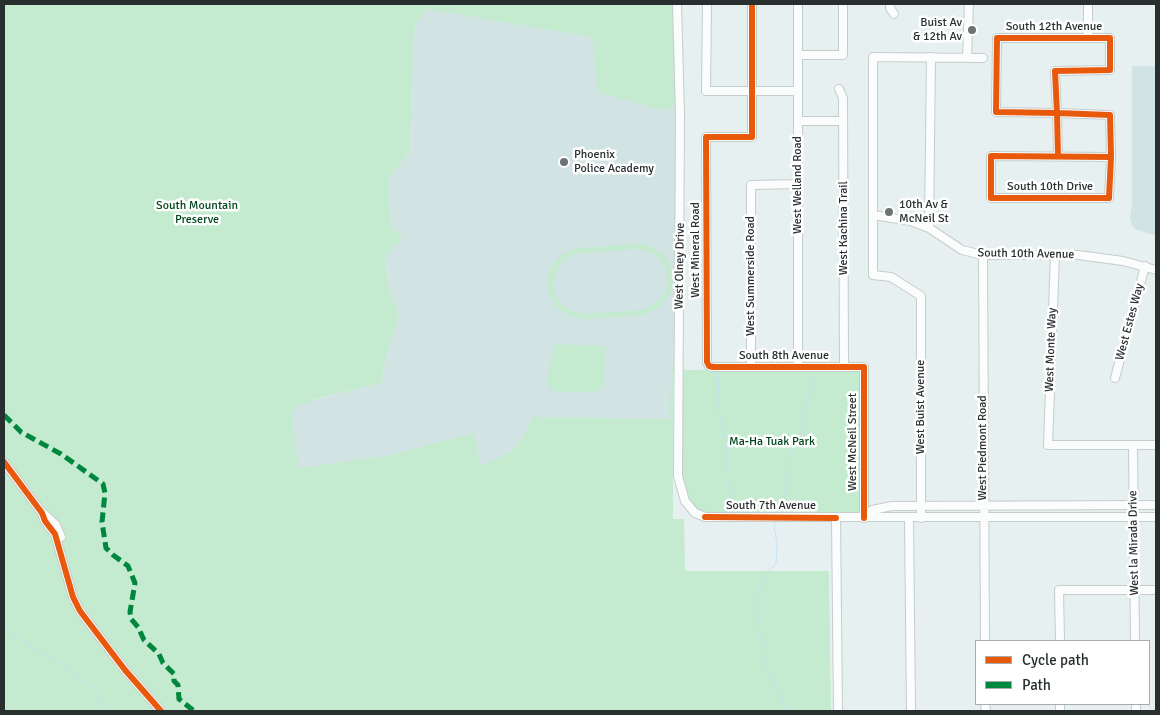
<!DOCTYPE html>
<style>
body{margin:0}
#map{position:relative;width:1160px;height:715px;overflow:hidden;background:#e7f0f0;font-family:Signika,sans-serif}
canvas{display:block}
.frame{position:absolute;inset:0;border:5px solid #292f2f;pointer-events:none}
.legend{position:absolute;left:975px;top:640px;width:175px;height:65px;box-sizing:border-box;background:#fff;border:1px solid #a9acac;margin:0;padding:6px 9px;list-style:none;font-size:15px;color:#292f2f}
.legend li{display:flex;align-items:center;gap:10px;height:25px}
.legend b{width:25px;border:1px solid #a9acac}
</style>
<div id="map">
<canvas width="1160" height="715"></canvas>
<div class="frame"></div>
<ul class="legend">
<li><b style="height:6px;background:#e8590c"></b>Cycle path</li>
<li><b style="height:6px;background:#00873e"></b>Path</li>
</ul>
</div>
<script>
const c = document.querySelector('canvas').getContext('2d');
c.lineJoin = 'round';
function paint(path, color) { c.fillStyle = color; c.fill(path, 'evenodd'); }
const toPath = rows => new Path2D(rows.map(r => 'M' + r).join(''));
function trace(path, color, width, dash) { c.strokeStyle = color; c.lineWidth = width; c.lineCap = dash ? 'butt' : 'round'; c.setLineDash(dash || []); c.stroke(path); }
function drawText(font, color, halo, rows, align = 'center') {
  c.font = font + ' Signika,sans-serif'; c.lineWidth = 5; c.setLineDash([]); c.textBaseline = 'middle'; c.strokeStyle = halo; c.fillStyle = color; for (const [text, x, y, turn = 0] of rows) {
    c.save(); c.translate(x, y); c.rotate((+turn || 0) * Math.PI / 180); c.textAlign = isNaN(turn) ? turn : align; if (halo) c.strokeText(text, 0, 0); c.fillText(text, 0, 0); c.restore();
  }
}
const built = toPath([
 [427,8,592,37,678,104,677,367,671,367,671,419,532,417,527,431,511,452,481,467,474,434,390,455,298,469,288,406,382,383,385,362,399,316,388,287,385,255,391,226,388,180,410,151,413,44,416,24],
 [1132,66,1156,66,1156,236,1135,229,1132,226,1130,218,1132,206]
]);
const green = toPath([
 [4,4,682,4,679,368,673,371,673,519,684,519,685,571,829,571,831,711,4,711],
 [427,9,592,37,598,92,657,109,667,109,677,104,677,367,671,366,670,419,532,417,527,431,511,452,481,466,474,433,390,455,301,468,298,465,292,414,298,406,311,402,311,400,382,383,385,362,399,316,388,287,385,256,403,239,391,226,388,180,410,151,413,44,416,24],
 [640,244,651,246,660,252,668,261,671,270,673,282,670,294,657,309,641,315,586,319,575,318,567,315,558,308,552,301,548,290,547,278,554,262,564,253,578,248],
 [640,249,650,252,657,256,663,264,667,273,668,282,665,292,660,299,653,305,641,310,586,314,569,310,557,299,553,289,553,279,559,265,568,257,579,253],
 [554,344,606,346,603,387,598,391,590,392,559,392,551,390,547,384],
 [682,370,861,371,862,511,857,513,711,514,696,508,688,499,682,478]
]);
const stream = toPath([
 [719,370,718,405,726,443,727,472,734,514],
 [780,514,786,488,788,457,799,440,806,405,813,381,814,369],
 [778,520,774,526,777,543,776,564,766,574,760,593,755,599,766,669,776,686,786,711],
 [4,628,32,648,63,665,95,690,107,711]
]);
const minor = toPath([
 [677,4,680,114,678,476,685,501,695,513,705,517,1156,517],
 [707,4,706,91,797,91],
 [752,4,752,137,706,137,707,362,709,366,713,367,864,367,864,518],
 [798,4,798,367],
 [890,4,890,8,894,14],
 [1088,4,1088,37],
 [798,55,843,55,843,4],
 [967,57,969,4],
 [839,89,843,98,844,367],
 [798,121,843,121],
 [1058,156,1057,113,1055,71,1110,70,1110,38,997,38,996,112,1057,113,1110,115,1111,157,1109,198,991,198,991,156,1111,157],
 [873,215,911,221,929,228,962,250,983,255,1078,255,1123,261,1156,270],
 [929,228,931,57],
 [983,255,985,641],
 [1055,255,1048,445,1156,445],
 [751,367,751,185,798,184],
 [1115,378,1145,266],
 [1133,445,1135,641],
 [4,462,42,513,45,521,55,534,73,597,80,611,125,670,161,711],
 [43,513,56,525,61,537],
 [836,518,838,711],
 [864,518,872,510,892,506,1156,505],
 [909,518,911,711],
 [921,518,921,296,891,277,873,275,873,57,983,58],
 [1060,641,1059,590,1156,590],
 [985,704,986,711],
 [1060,704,1060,711],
 [1136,704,1136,711]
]);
const quiet = toPath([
 [4,415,21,432,61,454,103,484,105,493,102,522,106,548,113,555,128,566,135,583,130,612,131,619,138,627,144,640,159,654,163,663,174,674,174,681,178,685,179,699,194,711]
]);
const cycleway = toPath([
 [752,4,752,137,706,137,707,362,709,366,713,367,864,367,864,518],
 [1058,156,1057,113,1055,71,1110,70,1110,38,997,38,996,112,1057,113,1110,115,1111,157,1109,198,991,198,991,156,1111,157],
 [4,462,42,513,45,521,55,534,73,597,80,611,125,670,161,711],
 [705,517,836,518]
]);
const markers = [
 [972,30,5,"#6c7373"],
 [564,162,5,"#6c7373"],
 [889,212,5,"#6c7373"]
];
const poiNames = [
 ["Buist Av",962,23,"right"],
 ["& 12th Av",962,37,"right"],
 ["Phoenix",574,155],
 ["Police Academy",574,169],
 ["10th Av &",899,205],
 ["McNeil St",899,219]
];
const streetNames = [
 ["South 12th Avenue",1054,27],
 ["West Welland Road",798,185,-90],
 ["South 10th Drive",1050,187],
 ["West Kachina Trail",844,228,-90],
 ["West Mineral Road",696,250,-90],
 ["South 10th Avenue",1026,254,1],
 ["West Olney Drive",680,266,-89],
 ["West Summerside Road",751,276,-90],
 ["West Estes Way",1130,322,-75],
 ["West Monte Way",1051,350,-88],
 ["South 8th Avenue",784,356],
 ["West Buist Avenue",921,407,-90],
 ["West McNeil Street",853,442,-90],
 ["West Piedmont Road",983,448,-90],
 ["South 7th Avenue",771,506],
 ["West la Mirada Drive",1134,543,-91]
];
const parkNames = [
 ["South Mountain",197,206],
 ["Preserve",197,220],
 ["Ma-Ha Tuak Park",772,442]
];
paint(built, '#d1e3e3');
paint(green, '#c4eacf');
trace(stream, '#c5e2f3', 1);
trace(minor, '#c5cccc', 10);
trace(minor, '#fbfdfd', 8);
trace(quiet, '#00873e', 5, [10, 5]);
trace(cycleway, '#e8590c', 6);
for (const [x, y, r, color] of markers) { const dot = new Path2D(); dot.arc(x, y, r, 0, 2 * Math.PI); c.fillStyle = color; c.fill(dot); trace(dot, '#fff', 2); }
drawText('12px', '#292f2f', '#fff', poiNames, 'left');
drawText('12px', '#292f2f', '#fff', streetNames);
drawText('12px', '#00461c', '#fff', parkNames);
</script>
